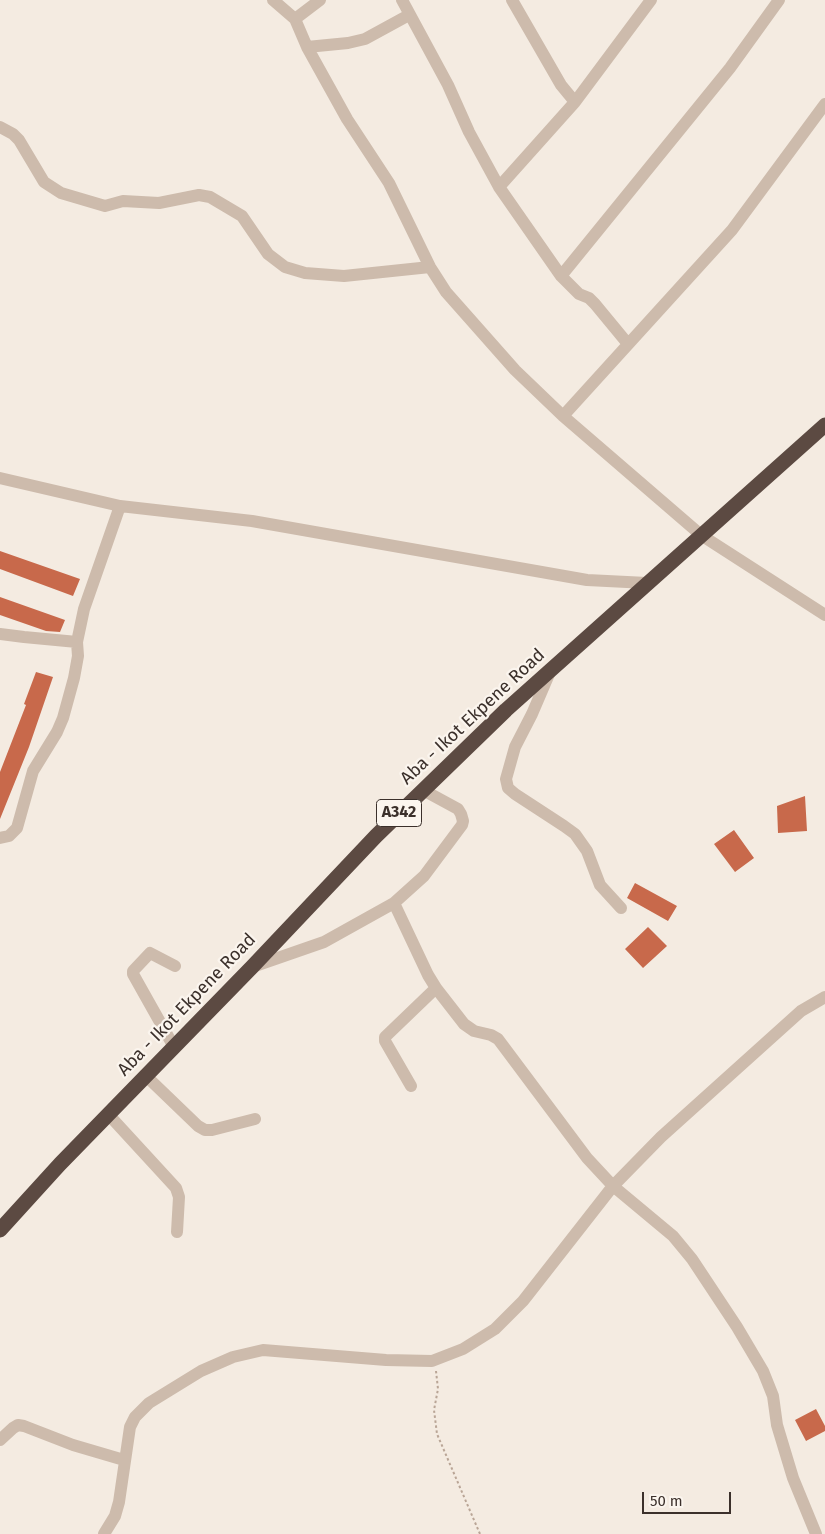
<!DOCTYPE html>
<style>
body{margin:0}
#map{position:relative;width:825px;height:1534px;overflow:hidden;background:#f4ebe1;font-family:"Fira Sans",sans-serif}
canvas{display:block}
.scale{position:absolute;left:642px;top:1492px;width:89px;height:22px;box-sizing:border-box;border:2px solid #3b302b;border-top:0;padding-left:6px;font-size:15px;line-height:18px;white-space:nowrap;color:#3b302b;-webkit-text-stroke:4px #fbf5ee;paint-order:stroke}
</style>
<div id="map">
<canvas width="825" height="1534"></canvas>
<div class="scale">50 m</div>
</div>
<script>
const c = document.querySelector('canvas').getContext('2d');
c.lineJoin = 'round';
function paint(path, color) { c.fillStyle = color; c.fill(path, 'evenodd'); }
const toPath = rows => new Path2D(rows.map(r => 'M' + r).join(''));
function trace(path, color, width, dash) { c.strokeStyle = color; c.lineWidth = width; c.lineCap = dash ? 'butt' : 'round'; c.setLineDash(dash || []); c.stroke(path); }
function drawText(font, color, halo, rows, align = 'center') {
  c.font = font + ' "Fira Sans",sans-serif'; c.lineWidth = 4.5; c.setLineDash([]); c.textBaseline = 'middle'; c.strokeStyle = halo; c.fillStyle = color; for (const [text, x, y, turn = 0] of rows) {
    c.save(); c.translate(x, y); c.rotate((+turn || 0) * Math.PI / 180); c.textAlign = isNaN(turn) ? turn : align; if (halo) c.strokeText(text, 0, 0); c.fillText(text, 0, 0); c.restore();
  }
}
const building = toPath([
 [0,551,80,579,73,596,0,569],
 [0,597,65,620,60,632,46,631,0,615],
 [36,672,53,677,29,747,0,819,0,772,26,705,24,704],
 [805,796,807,831,778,833,777,806],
 [734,830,754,858,735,872,714,844],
 [635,883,677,906,668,921,627,898],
 [648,927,667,946,643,968,625,949],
 [816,1409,825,1426,825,1431,806,1441,795,1420]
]);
const path = toPath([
 [436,1371,438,1389,434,1410,437,1434,480,1534]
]);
const minor = toPath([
 [273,0,295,19,307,47,347,119,389,183,430,267,446,292,515,370,563,416,701,535,825,615],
 [402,0,448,85,469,132,499,187,561,276,579,294,589,298,595,304,628,344],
 [512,0,561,85,575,102,651,0],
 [295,19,320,0],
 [307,47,348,43,365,39,409,15],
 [0,127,13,134,19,140,44,182,61,193,105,206,123,201,159,203,199,195,210,197,242,216,268,254,285,267,305,273,344,276,430,267],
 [499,187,575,102],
 [561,276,730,68,779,0],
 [563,416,732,230,825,104],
 [0,478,120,506,252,521,587,580,647,583],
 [0,634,24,637,77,642],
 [550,672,532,714,515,747,506,779,508,788,515,794,564,826,575,834,587,851,600,885,621,908],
 [0,838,9,836,17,828,33,771,57,732,63,718,74,678,78,656,77,642,84,609,120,506],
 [394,903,428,975,436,988,464,1024,474,1031,491,1035,498,1039,587,1158,613,1186,673,1236,692,1259,737,1327,763,1371,773,1396,777,1425,793,1478,816,1534],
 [252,967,324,942,394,903,424,876,462,825,463,821,461,814,458,809,423,790],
 [174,1047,133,974,133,971,150,953,175,966],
 [145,1075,198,1126,205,1130,212,1130,255,1119],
 [411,1086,385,1041,385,1037,436,988],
 [108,1114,176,1188,179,1197,177,1232],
 [0,1440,13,1428,18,1425,24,1426,73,1445,124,1460],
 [104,1534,115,1516,119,1502,130,1427,135,1417,149,1403,201,1371,233,1357,263,1350,386,1360,432,1361,463,1349,495,1329,523,1301,613,1186,661,1137,801,1011,825,997]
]);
const highway = toPath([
 [0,1230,60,1164,252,967,376,836,506,710,825,425]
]);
const shields = [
 [399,813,45]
];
const shieldNames = [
 ["A342",399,813]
];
const streetNames = [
 ["Aba - Ikot Ekpene Road",473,717,-43],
 ["Aba - Ikot Ekpene Road",187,1005,-46]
];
paint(building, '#c8694b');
trace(path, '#b9a596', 2, [2.5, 2.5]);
trace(minor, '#cdbbac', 12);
trace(highway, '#5c4a42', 15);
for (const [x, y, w] of shields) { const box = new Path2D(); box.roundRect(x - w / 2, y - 13.5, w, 27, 4); c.fillStyle = '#fbf5ee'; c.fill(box); trace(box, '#3b302b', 1); }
drawText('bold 16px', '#3b302b', null, shieldNames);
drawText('18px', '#3b302b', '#fbf5ee', streetNames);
</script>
